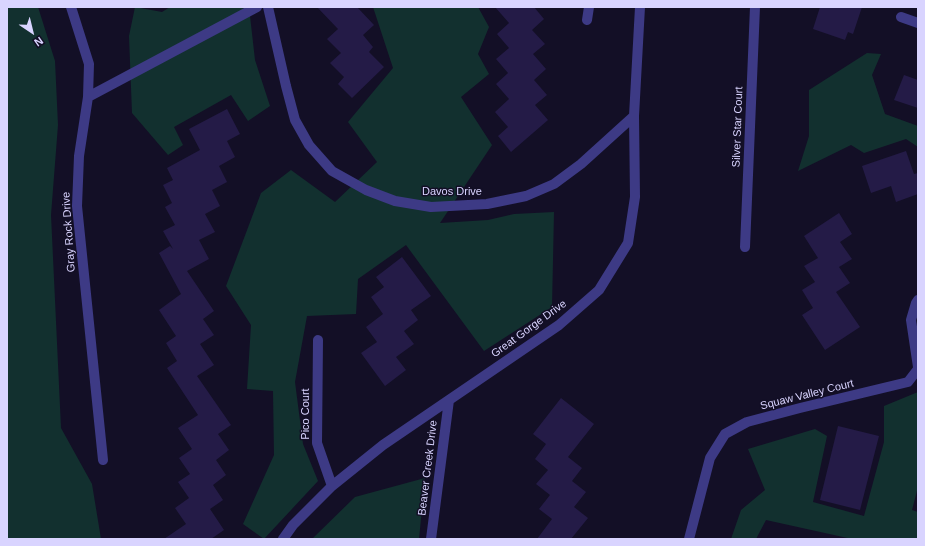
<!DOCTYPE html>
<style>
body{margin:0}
#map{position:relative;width:925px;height:546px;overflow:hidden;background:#130f26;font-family:Helvetica,sans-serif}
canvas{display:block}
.frame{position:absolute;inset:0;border:8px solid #d9d4ff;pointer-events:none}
.north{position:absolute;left:12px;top:12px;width:40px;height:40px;-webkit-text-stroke:3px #130f26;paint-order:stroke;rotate:145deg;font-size:11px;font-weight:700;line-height:16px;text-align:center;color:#d9d4ff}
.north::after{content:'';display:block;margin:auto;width:14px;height:18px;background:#d9d4ff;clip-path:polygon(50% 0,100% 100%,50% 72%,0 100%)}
</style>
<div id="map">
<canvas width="925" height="546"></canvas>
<div class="frame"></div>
<div class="north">N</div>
</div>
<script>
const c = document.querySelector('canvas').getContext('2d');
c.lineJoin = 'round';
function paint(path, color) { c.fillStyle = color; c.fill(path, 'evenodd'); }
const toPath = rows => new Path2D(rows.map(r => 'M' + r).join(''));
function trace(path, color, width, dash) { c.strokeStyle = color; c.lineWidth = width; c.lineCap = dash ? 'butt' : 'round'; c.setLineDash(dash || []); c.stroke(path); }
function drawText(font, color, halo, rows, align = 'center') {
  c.font = font + ' Helvetica,sans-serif'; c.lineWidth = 3; c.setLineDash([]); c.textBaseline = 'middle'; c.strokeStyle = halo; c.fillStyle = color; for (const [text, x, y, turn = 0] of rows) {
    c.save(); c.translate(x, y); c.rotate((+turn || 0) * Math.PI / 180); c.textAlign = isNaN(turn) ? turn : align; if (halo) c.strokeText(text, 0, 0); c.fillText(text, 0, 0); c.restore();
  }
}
const green = toPath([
 [7,7,38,7,55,61,58,125,51,215,61,428,92,484,101,539,7,539],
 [135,7,162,12,170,7,249,7,255,60,270,106,248,121,231,95,174,127,183,145,168,155,132,113,129,36],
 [373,7,478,7,489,27,478,54,489,74,461,97,492,145,440,223,488,220,514,214,554,212,552,307,484,351,406,245,358,279,356,314,307,316,295,382,303,444,318,481,264,539,243,524,274,455,273,391,247,389,251,325,226,286,261,193,291,170,335,202,377,162,348,122,393,68],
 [867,53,881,54,872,75,885,114,918,126,918,147,906,139,864,153,851,145,798,171,809,136,809,90],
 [918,392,918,487,912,510,918,512,918,539,852,539,766,520,756,539,731,539,741,510,765,490,748,449,815,429,827,436,813,502,864,516,884,442,884,406],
 [425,478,419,539,312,539,355,497]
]);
const building = toPath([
 [317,7,357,7,374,25,363,35,373,47,369,52,384,67,352,98,338,84,344,77,330,63,341,53,327,39,338,29],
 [495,7,534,7,544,19,532,30,545,44,533,54,546,69,534,80,547,95,535,105,548,120,511,152,498,136,508,127,495,112,509,99,496,84,508,73,496,59,509,48,497,34,509,23],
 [820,7,862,7,853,34,848,32,845,40,813,29],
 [904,75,918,80,918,108,894,100],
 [227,109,240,134,227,141,235,157,219,166,227,182,212,190,220,206,205,214,215,232,199,240,209,259,187,271,214,311,203,319,214,335,200,344,214,365,197,376,231,425,218,434,229,450,216,460,226,475,213,485,223,500,210,509,224,530,211,539,164,539,186,524,175,508,189,498,178,482,190,474,179,458,192,449,178,428,198,415,167,368,177,361,166,343,176,336,159,310,181,294,159,253,170,246,173,249,163,231,175,225,165,207,172,203,163,185,173,180,167,168,200,150,189,129],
 [906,151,914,174,918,173,918,194,896,202,891,186,871,193,862,166],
 [839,213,852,234,840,242,852,259,839,267,850,283,836,292,860,327,825,350,802,315,813,308,802,290,815,282,804,266,818,258,804,236],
 [402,257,431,296,411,310,418,320,404,331,414,344,396,357,406,370,385,386,361,353,377,342,366,327,383,314,371,297,384,287,376,277],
 [561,398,594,424,568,457,582,468,572,481,586,492,574,507,588,518,571,539,537,539,552,519,539,509,550,495,536,484,548,470,535,459,546,444,533,434],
 [838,426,879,436,860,510,820,500]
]);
const minor = toPath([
 [71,7,89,64,88,97],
 [268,7,286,86,295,120,309,145,332,171,366,190,395,201,431,207,487,204,526,196,554,184,581,164,634,116],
 [901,17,918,23],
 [587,20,589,7],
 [745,247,755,7],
 [918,300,916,303,911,320,918,367],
 [318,340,317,443,332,486],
 [103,460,77,206,79,156,88,97,257,7],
 [283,539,293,525,332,486,383,445,559,325,599,290,628,243,635,197,634,116,640,7],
 [431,539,449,400],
 [689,539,710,458,725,434,747,422,800,408,908,382,918,369]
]);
const streetNames = [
 ["Silver Star Court",738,127,-88],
 ["Davos Drive",452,192],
 ["Gray Rock Drive",69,232,-94],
 ["Great Gorge Drive",529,329,-36],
 ["Squaw Valley Court",807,395,-14],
 ["Pico Court",306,414,-90],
 ["Beaver Creek Drive",428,468,-83]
];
paint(green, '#12302f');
paint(building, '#241b47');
trace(minor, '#3d3a85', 10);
drawText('11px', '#d9d4ff', '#130f26', streetNames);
</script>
